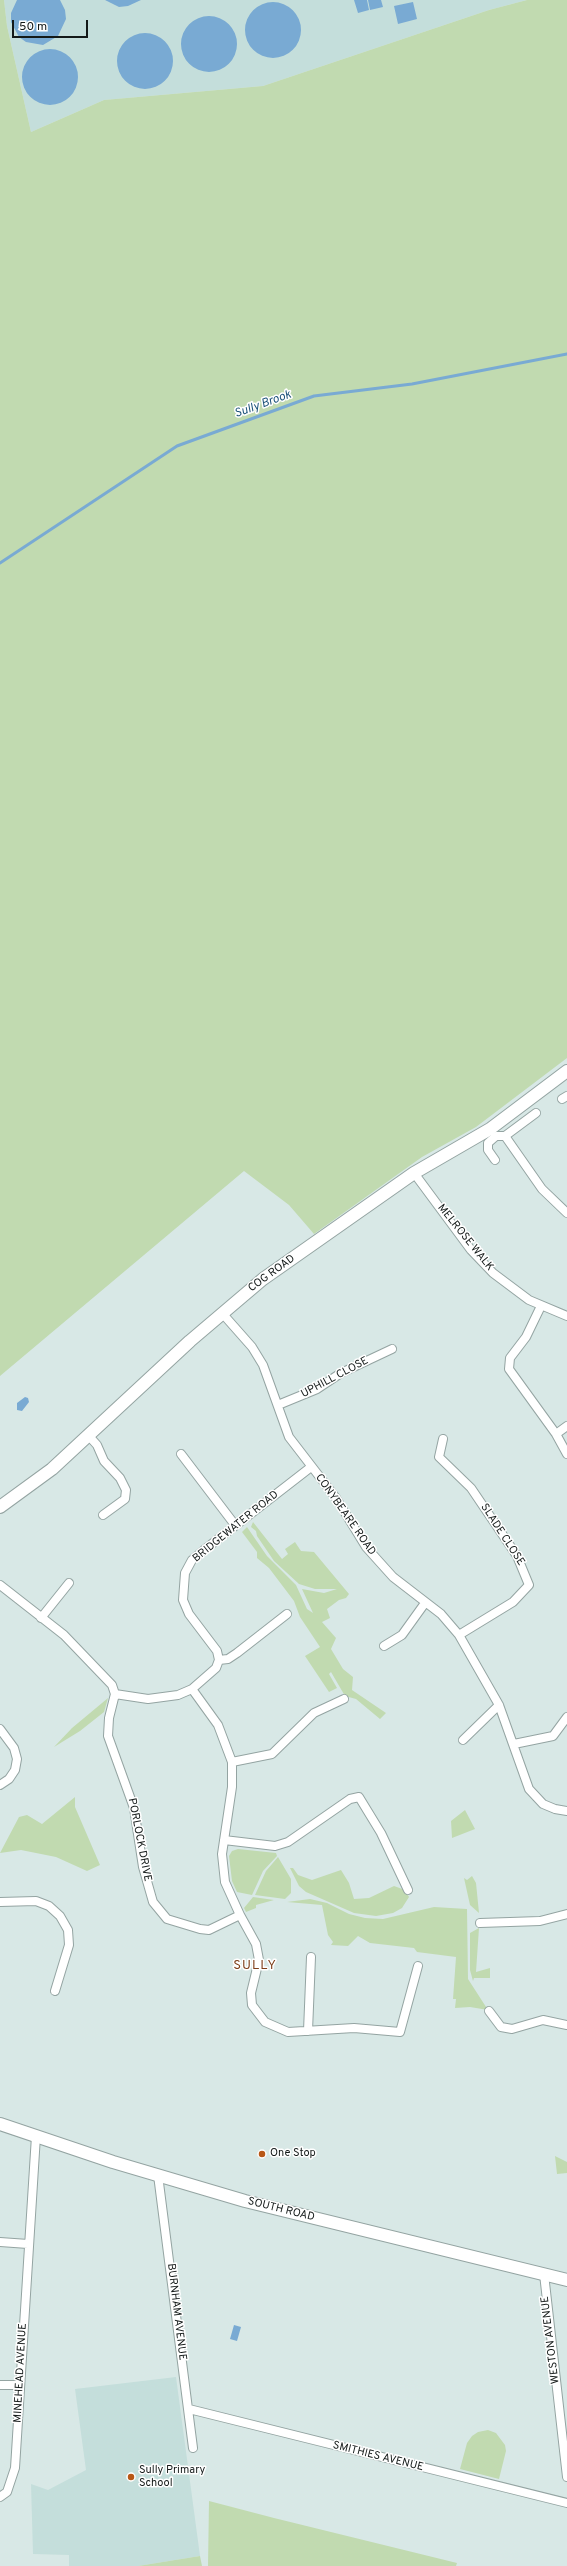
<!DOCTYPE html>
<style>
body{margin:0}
#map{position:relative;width:567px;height:2566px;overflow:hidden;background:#d8e8e6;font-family:Overpass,sans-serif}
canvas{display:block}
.scale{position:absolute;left:12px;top:20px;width:76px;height:18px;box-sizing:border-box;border:2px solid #131918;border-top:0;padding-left:5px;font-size:12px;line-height:14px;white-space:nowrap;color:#131918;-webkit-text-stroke:3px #fff;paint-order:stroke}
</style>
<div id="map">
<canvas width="567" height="2566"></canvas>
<div class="scale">50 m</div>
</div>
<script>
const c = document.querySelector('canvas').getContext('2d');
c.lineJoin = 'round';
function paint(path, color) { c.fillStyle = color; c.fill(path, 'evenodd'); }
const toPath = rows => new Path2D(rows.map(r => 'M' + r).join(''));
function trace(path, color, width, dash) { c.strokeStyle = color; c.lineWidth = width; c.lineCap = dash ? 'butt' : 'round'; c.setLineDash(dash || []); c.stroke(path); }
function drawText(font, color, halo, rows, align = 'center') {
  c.font = font + ' Overpass,sans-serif'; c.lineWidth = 3; c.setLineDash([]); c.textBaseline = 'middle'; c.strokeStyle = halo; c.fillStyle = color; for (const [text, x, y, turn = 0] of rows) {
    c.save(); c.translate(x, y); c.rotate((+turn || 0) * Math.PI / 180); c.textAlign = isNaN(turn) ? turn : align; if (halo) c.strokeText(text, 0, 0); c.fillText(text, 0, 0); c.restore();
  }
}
const built = toPath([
 [4,0,527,0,489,10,263,86,104,100,31,132,7,26],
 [176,2377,200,2556,138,2566,69,2566,69,2555,33,2554,31,2484,48,2490,86,2470,75,2389]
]);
const green = toPath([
 [0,0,4,0,7,26,31,132,104,100,263,86,489,10,527,0,567,0,567,1058,476,1127,422,1157,314,1234,289,1205,244,1171,0,1376],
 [253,1522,282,1559,288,1554,285,1549,295,1542,301,1551,314,1552,349,1594,346,1598,339,1600,327,1609,330,1618,322,1622,336,1638,331,1649,343,1669,353,1677,352,1690,386,1713,380,1719,356,1699,345,1696,331,1672,329,1674,337,1688,329,1692,305,1656,320,1647,300,1617,294,1601,269,1568,257,1558,257,1552,242,1532,247,1527,267,1556,296,1585,307,1609,313,1613,302,1589,324,1593,337,1589,315,1589,299,1584,274,1561,257,1536,256,1531,251,1527],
 [108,1698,104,1712,80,1731,54,1747,72,1728],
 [75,1797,75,1807,100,1865,87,1871,56,1857,21,1850,0,1853,19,1817,27,1815,42,1824],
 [465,1810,475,1829,452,1838,451,1821],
 [238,1849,276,1853,277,1856,263,1871,252,1895,237,1892,232,1881,229,1856,232,1851],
 [278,1857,291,1879,291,1893,285,1899,255,1895,266,1871],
 [290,1868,293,1868,298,1875,312,1880,341,1870,349,1883,354,1899,369,1898,394,1886,405,1890,409,1897,402,1908,393,1913,376,1916,354,1913,306,1892,299,1886],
 [472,1876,476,1883,479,1913,470,1905,464,1878,467,1880],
 [253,1897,274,1900,256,1905,256,1908,246,1912,244,1908],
 [310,1899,327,1903,349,1914,365,1918,383,1919,434,1907,467,1909,468,1979,488,2010,470,2007,455,2008,456,1999,453,1999,456,1957,417,1952,414,1948,370,1943,358,1936,348,1946,331,1945,333,1942,328,1935,322,1905,287,1902],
 [479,1928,476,1972,490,1968,490,1978,474,1978,473,1981,470,1970,470,1933],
 [555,2156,567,2162,567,2173,557,2174],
 [488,2430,496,2433,505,2445,506,2451,499,2479,460,2469,467,2443,472,2436,478,2432],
 [209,2501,274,2518,457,2563,456,2566,208,2566],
 [200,2556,202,2566,138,2566]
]);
const water = toPath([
 [17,0,60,0,65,10,66,19,58,36,43,45,26,42,19,37,11,22,11,13],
 [105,0,141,0,128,6,119,7],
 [354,0,367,0,369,10,358,13],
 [368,0,381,0,383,7,370,10],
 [413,2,417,19,398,24,394,6],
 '245 30a28 28 0 1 1 56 0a28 28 0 1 1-56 0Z',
 '181 44a28 28 0 1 1 56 0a28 28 0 1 1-56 0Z',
 '117 61a28 28 0 1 1 56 0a28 28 0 1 1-56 0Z',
 '22 77a28 28 0 1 1 56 0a28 28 0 1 1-56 0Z',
 [25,1397,28,1398,29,1402,22,1411,17,1410,17,1403],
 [234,2325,241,2327,237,2341,230,2339]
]);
const stream = toPath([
 [0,563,177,446,314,396,412,384,567,354]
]);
const street = toPath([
 [562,1099,567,1096],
 [505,1136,536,1113],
 [495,1160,488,1150,488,1143,496,1136,505,1136,542,1189,567,1213],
 [414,1173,471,1250,493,1273,529,1300,567,1316],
 [541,1306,526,1337,510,1358,509,1369,556,1434,567,1454],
 [222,1313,252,1347,263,1365,289,1437,336,1498,366,1547,393,1577,441,1614,459,1635,499,1705,529,1789,543,1804,555,1809,567,1811],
 [278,1405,317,1389,341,1373,392,1349],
 [556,1434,567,1426],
 [88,1435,97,1445,104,1461,120,1478,126,1490,125,1499,103,1515],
 [443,1439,439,1457,471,1488,517,1556,529,1585,513,1602,459,1635],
 [181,1454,235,1525],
 [0,1585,64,1635,112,1685,115,1694,148,1699,178,1695,192,1689,216,1668,219,1660,228,1659,237,1653,287,1614],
 [41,1618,69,1583],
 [384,1646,402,1635,425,1603],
 [219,1660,217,1651,189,1614,183,1600,185,1573,192,1560,204,1550,311,1467],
 [192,1689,218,1725,232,1762,232,1787,222,1854,225,1882,240,1915],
 [115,1694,109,1718,108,1736,134,1808,143,1867,153,1902,167,1919,200,1929,209,1930,240,1915,256,1944,259,1960,251,1993,252,2005,265,2022,288,2032,354,2028,400,2032,418,1966],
 [0,1729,14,1748,17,1759,15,1770,9,1779,0,1785],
 [463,1740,499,1705],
 [514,1744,553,1736,567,1717],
 [232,1762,272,1754,314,1713,344,1699],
 [224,1840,275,1846,288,1842,350,1799,359,1797,381,1833,408,1890],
 [0,1902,36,1901,49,1906,60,1916,68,1930,69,1945,55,1991],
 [480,1923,540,1921,567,1914],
 [489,2011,501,2027,512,2029,543,2020,567,2025],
 [308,2031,311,1957],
 [158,2175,193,2448],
 [0,2242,28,2244],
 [544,2274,567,2477],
 [0,2385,20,2385],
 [189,2409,567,2503],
 [0,2497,7,2492,15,2468,36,2136]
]);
const secondary = toPath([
 [0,1507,52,1469,190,1341,263,1279,414,1173,490,1129,567,1071],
 [0,2124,113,2162,245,2201,567,2280]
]);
const markers = [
 [262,2154,4,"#b85716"],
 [131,2477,4,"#b85716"]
];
const streetNames = [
 ["MELROSE WALK",465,1238,51],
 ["COG ROAD",272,1274,-36],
 ["UPHILL CLOSE",335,1378,-28],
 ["CONYBEARE ROAD",345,1515,55],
 ["BRIDGEWATER ROAD",236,1527,-39],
 ["SLADE CLOSE",502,1535,57],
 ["PORLOCK DRIVE",139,1840,79],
 ["SOUTH ROAD",281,2210,14],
 ["BURNHAM AVENUE",176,2312,83],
 ["WESTON AVENUE",551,2340,-97],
 ["MINEHEAD AVENUE",21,2373,-87],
 ["SMITHIES AVENUE",378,2457,14]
];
const poiNames = [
 ["One Stop",270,2154],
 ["Sully Primary",139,2471],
 ["School",139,2484]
];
const waterNames = [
 ["Sully Brook",263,405,-20]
];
const quarterNames = [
 ["SULLY",255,1966]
];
paint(built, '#c4dedb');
paint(green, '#c1dab0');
paint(water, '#79aad3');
trace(stream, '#79aad3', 3);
trace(street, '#94a4a2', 10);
trace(secondary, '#94a4a2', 14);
trace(street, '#fff', 8);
trace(secondary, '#fff', 12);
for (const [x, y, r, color] of markers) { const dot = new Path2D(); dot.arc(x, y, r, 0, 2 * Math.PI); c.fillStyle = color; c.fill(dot); trace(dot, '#fff', 1.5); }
drawText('11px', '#131918', '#fff', streetNames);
drawText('11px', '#131918', '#fff', poiNames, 'left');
drawText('italic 12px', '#1a5179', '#fff', waterNames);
c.letterSpacing = '1px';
drawText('13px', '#7e3f1a', '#fff', quarterNames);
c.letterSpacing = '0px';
</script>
